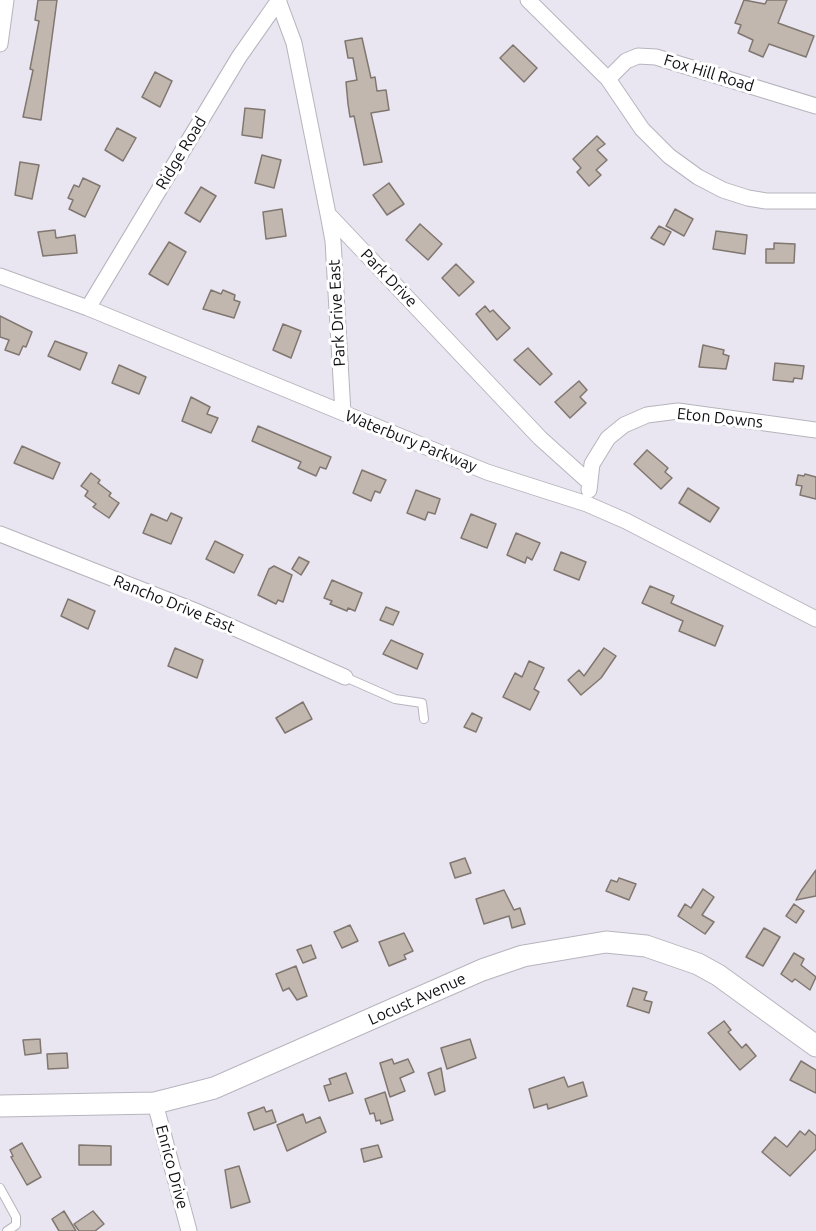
<!DOCTYPE html>
<style>
body{margin:0}
canvas{display:block;background:#e9e6f1}
</style>
<canvas width="816" height="1231"></canvas>
<script>
const c = document.querySelector('canvas').getContext('2d');
c.lineJoin = 'round';
function paint(path, color) { c.fillStyle = color; c.fill(path, 'evenodd'); }
const toPath = rows => new Path2D(rows.map(r => 'M' + r).join(''));
function trace(path, color, width, dash) { c.strokeStyle = color; c.lineWidth = width; c.lineCap = dash ? 'butt' : 'round'; c.setLineDash(dash || []); c.stroke(path); }
function drawText(font, color, halo, rows, align = 'center') {
  c.font = font + ' Ubuntu,sans-serif'; c.lineWidth = 6; c.setLineDash([]); c.textBaseline = 'middle'; c.strokeStyle = halo; c.fillStyle = color; for (const [text, x, y, turn = 0] of rows) {
    c.save(); c.translate(x, y); c.rotate((+turn || 0) * Math.PI / 180); c.textAlign = isNaN(turn) ? turn : align; if (halo) c.strokeText(text, 0, 0); c.fillText(text, 0, 0); c.restore();
  }
}
const building = toPath([
 [38,0,57,0,41,120,23,117,33,70,30,69,39,21,35,20,38,0],
 [744,0,765,4,767,0,787,0,778,23,814,36,806,57,769,44,763,57,749,51,753,40,738,33,741,25,735,23,744,0],
 [362,38,371,78,375,77,377,91,386,90,389,110,371,113,382,162,364,165,354,116,350,117,348,104,346,82,357,80,353,58,348,58,345,41,362,38],
 [513,45,537,68,524,82,500,58,513,45],
 [155,72,172,81,160,107,142,97,155,72],
 [245,108,265,110,262,138,242,135,245,108],
 [117,128,136,138,123,161,105,150,117,128],
 [597,136,605,144,597,150,607,160,596,170,601,175,589,186,577,172,581,168,573,159,597,136],
 [262,155,281,160,274,188,255,183,262,155],
 [20,162,39,165,32,199,15,195,20,162],
 [83,178,100,186,85,217,69,209,73,200,68,198,74,185,79,187,83,178],
 [389,183,404,204,387,215,373,195,389,183],
 [201,187,216,196,200,222,185,213,201,187],
 [282,209,286,236,266,239,263,212,282,209],
 [675,209,693,219,684,236,666,226,675,209],
 [420,224,442,244,428,260,406,240,420,224],
 [659,226,671,232,664,245,651,238,659,226],
 [55,230,56,238,75,235,77,253,43,256,38,232,55,230],
 [716,231,747,235,745,254,713,249,716,231],
 [169,242,186,252,168,285,149,274,169,242],
 [774,243,795,244,794,263,766,263,766,249,774,249,774,243],
 [456,264,474,282,459,296,442,278,456,264],
 [211,290,221,294,223,290,235,295,234,300,240,302,234,318,203,309,211,290],
 [485,306,490,312,493,310,510,328,497,340,476,314,485,306],
 [0,316,32,332,26,347,23,346,19,355,5,350,9,340,0,337,0,316],
 [283,324,301,331,291,358,273,350,283,324],
 [55,341,87,353,80,370,48,356,55,341],
 [703,345,724,350,723,354,729,356,726,369,699,367,703,345],
 [528,348,552,374,540,385,514,360,528,348],
 [775,363,804,366,802,379,794,378,793,382,773,380,775,363],
 [119,365,146,377,139,394,112,383,119,365],
 [579,381,587,390,580,397,586,403,570,418,555,402,579,381],
 [191,397,210,407,207,414,218,418,211,433,182,421,191,397],
 [258,426,331,457,326,469,320,467,316,476,298,468,301,462,252,441,258,426],
 [22,446,60,463,53,479,14,463,22,446],
 [647,450,668,468,665,472,672,478,661,489,634,464,647,450],
 [362,470,386,480,380,493,375,491,371,501,353,493,362,470],
 [91,473,100,480,98,483,111,493,109,496,119,503,109,518,93,507,96,504,85,496,88,491,81,486,91,473],
 [805,474,816,477,816,499,800,495,802,486,796,485,798,475,804,476,805,474],
 [688,488,719,508,710,522,679,503,688,488],
 [416,490,440,499,435,514,428,512,425,520,407,513,416,490],
 [171,513,182,518,171,544,143,533,151,514,167,521,171,513],
 [471,514,496,524,487,548,461,538,471,514],
 [516,533,540,543,532,560,527,557,525,563,507,555,516,533],
 [215,541,243,555,234,573,206,559,215,541],
 [561,552,586,562,579,580,554,570,561,552],
 [299,557,309,562,301,575,292,569,299,557],
 [274,566,292,575,283,602,278,600,276,604,258,595,269,569,274,566],
 [332,580,362,593,355,611,348,608,347,611,330,604,332,601,324,598,332,580],
 [650,586,674,596,671,603,723,626,715,646,679,631,683,621,642,603,650,586],
 [68,599,95,611,88,629,61,616,68,599],
 [386,607,399,612,393,625,380,620,386,607],
 [391,640,423,654,417,669,383,654,391,640],
 [175,648,203,660,197,678,168,666,175,648],
 [604,648,616,656,601,678,581,695,568,680,579,670,584,676,604,648],
 [529,661,544,668,534,689,539,692,530,710,503,697,515,673,522,677,529,661],
 [303,702,312,719,285,733,276,718,303,702],
 [472,713,482,718,476,732,464,727,472,713],
 [465,858,471,873,455,878,450,863,465,858],
 [816,870,816,896,796,900,801,891,816,870],
 [619,878,636,884,629,900,606,891,611,880,617,882,619,878],
 [703,889,714,897,702,915,714,922,705,934,678,916,685,904,691,908,703,889],
 [504,890,514,910,520,908,525,924,512,928,509,916,484,924,476,899,504,890],
 [794,904,804,911,796,923,786,916,794,904],
 [350,925,358,941,342,948,334,932,350,925],
 [764,928,780,937,763,966,746,957,764,928],
 [404,933,413,951,404,955,406,959,389,966,379,942,404,933],
 [311,945,316,958,303,963,297,950,311,945],
 [794,953,804,959,801,965,816,977,810,990,795,979,792,982,781,974,794,953],
 [296,966,307,996,297,1000,289,988,283,991,276,974,296,966],
 [633,988,647,992,644,1000,652,1002,649,1013,627,1006,633,988],
 [724,1021,731,1030,728,1032,742,1048,746,1044,756,1056,740,1070,708,1033,724,1021],
 [40,1039,41,1053,25,1055,23,1040,40,1039],
 [470,1039,476,1058,447,1069,441,1048,470,1039],
 [67,1053,68,1068,48,1069,47,1054,67,1053],
 [392,1059,394,1064,408,1059,414,1072,400,1078,405,1091,390,1097,380,1063,392,1059],
 [801,1061,816,1070,816,1093,790,1080,801,1061],
 [441,1068,445,1091,435,1095,428,1073,441,1068],
 [346,1073,353,1093,329,1101,324,1086,331,1084,329,1079,346,1073],
 [564,1077,568,1087,583,1082,587,1096,548,1109,547,1104,534,1108,529,1089,564,1077],
 [385,1092,393,1120,381,1124,380,1120,376,1121,374,1113,370,1114,365,1099,385,1092],
 [264,1107,266,1112,272,1110,276,1122,254,1130,248,1113,264,1107],
 [303,1114,306,1123,320,1117,326,1132,287,1151,277,1125,303,1114],
 [809,1130,816,1136,816,1149,790,1176,762,1152,775,1137,787,1147,800,1131,805,1135,809,1130],
 [22,1143,41,1177,27,1185,11,1157,13,1156,10,1150,22,1143],
 [79,1145,111,1146,111,1165,79,1165,79,1145],
 [378,1145,382,1157,364,1162,361,1149,378,1145],
 [239,1166,250,1202,231,1208,225,1170,239,1166],
 [64,1211,76,1231,59,1231,52,1219,64,1211],
 [93,1211,104,1224,95,1231,79,1231,74,1224,93,1211]
]);
const lane = toPath([
 [345,677,395,699,422,703,424,719],
 [0,1188,16,1217,16,1225,7,1231]
]);
const street = toPath([
 [278,0,294,43,328,214,540,438,590,483],
 [528,0,608,79,642,129,669,156,698,177,723,190,748,198,766,201,816,201],
 [0,44,6,0],
 [608,79,626,61,638,56,656,57,816,106],
 [328,214,333,241,343,413],
 [0,276,88,308,487,472,587,504,626,521,816,619],
 [88,308,239,57,279,0],
 [589,490,592,464,608,438,624,425,647,415,678,411,816,430],
 [0,534,198,612,345,677],
 [155,1103,189,1231]
]);
const secondary = toPath([
 [0,1106,155,1103,214,1088,482,970,523,956,606,942,646,946,698,964,718,975,816,1046]
]);
const streetNames = [
 ["Fox Hill Road",709,73,17],
 ["Ridge Road",181,153,-59],
 ["Park Drive",389,278,46],
 ["Park Drive East",337,313,-93],
 ["Eton Downs",720,418,6],
 ["Waterbury Parkway",411,441,22],
 ["Rancho Drive East",174,604,22],
 ["Locust Avenue",417,999,-24],
 ["Enrico Drive",172,1167,75]
];
paint(building, '#c1b7af');
trace(building, '#807770', 1.5);
trace(lane, '#b7b4be', 10);
trace(street, '#b7b4be', 17);
trace(secondary, '#b7b4be', 23);
trace(lane, '#fff', 8);
trace(street, '#fff', 15);
trace(secondary, '#fff', 21);
drawText('16px', '#0f0e12', '#fff', streetNames);
</script>
